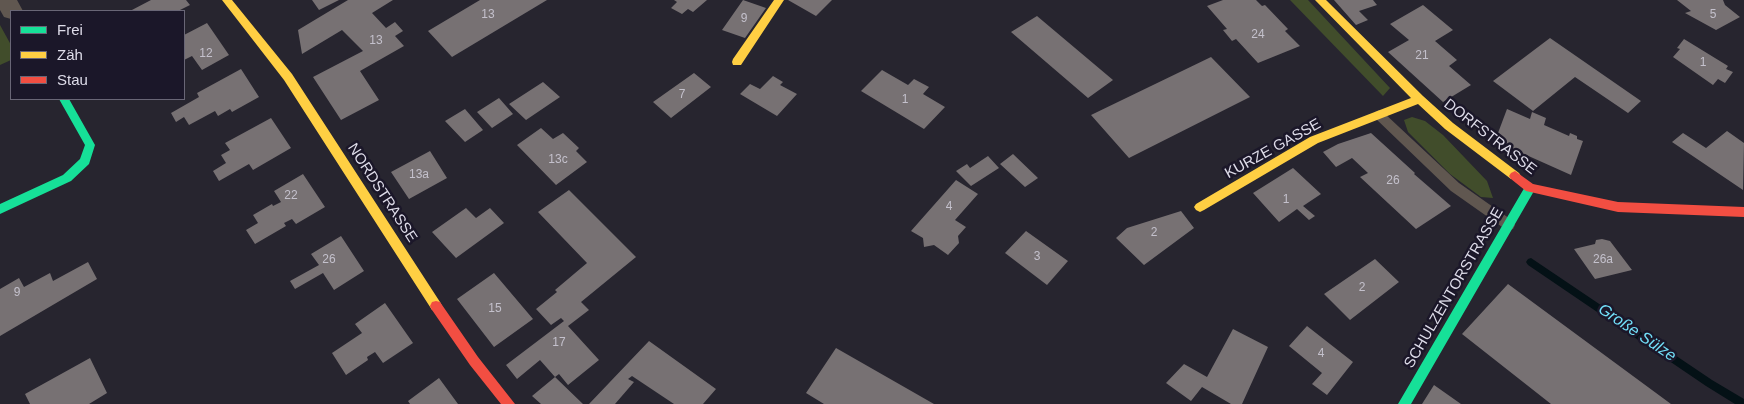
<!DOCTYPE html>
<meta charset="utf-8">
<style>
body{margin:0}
#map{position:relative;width:1744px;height:404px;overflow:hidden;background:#27252f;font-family:Helvetica,sans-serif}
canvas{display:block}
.legend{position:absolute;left:10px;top:10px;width:175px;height:90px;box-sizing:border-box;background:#1b1729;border:1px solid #696676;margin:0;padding:6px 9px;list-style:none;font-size:15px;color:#dedce9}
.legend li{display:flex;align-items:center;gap:10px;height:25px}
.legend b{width:25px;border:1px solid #696676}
</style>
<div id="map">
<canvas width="1744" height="404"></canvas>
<ul class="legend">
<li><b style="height:6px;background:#16e098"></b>Frei</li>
<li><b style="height:6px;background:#ffcf43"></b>Zäh</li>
<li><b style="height:6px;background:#f24e42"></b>Stau</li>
</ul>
</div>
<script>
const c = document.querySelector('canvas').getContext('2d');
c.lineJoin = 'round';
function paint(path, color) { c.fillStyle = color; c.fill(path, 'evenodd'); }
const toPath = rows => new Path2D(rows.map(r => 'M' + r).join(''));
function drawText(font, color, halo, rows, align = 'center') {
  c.font = font + ' Helvetica,sans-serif'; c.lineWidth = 5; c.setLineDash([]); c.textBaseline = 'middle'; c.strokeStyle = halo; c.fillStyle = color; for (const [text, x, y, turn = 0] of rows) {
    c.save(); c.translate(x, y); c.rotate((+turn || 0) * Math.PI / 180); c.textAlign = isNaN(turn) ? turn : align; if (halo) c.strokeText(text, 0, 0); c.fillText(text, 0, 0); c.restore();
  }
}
const green = toPath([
 [1290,0,1308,0,1390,88,1383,96],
 [0,25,11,45,11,60,0,65],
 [1412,117,1425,121,1443,135,1487,181,1493,198,1481,197,1450,174,1408,132,1404,120]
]);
const stream = toPath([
 [1531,258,1712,380,1744,399,1744,404,1735,404,1706,386,1528,265,1526,262,1528,259,1531,258]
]);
const building = toPath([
 [151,0,186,0,190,5,178,11,130,11],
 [312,0,339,0,319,10],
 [348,0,393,0,372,13,386,28,395,22,403,31,395,36,404,46,360,71,379,100,341,120,313,77,363,51,342,30,302,54,298,30],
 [480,0,547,0,452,57,428,31],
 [674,0,707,0,693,12,688,9,682,14,671,8,677,2],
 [743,0,766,8,745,38,722,30],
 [788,0,832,0,816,16],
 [1223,0,1256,0,1262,6,1265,5,1288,29,1285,31,1300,46,1258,63,1236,39,1232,41,1223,30,1227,29,1207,6],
 [1334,0,1373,0,1377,5,1359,11,1368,20,1356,25],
 [1677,0,1723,0,1725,5,1740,17,1716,30,1685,13,1691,11],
 [1423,5,1453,30,1435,41,1457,60,1449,66,1471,85,1443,102,1388,52,1409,40,1390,24],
 [1037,16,1113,80,1088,98,1011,32],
 [207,23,229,55,202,70,192,56,184,60,184,35],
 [1550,38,1641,101,1628,113,1575,77,1533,111,1493,81],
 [1684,39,1728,66,1726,69,1733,72,1725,83,1718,79,1713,85,1673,57,1680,49,1677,48],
 [1211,57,1250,97,1129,158,1091,115],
 [241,69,259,97,232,112,230,109,218,116,215,111,189,125,184,117,176,122,171,113,199,97,197,93],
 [882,70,908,85,914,79,929,87,923,94,945,107,924,129,861,91],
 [694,73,711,87,671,118,653,102],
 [773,76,783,82,780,85,797,94,777,116,740,94,750,84,760,89],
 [543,82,560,97,526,120,509,104],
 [499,98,513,114,492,128,477,112],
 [465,109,483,130,465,142,445,121],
 [1507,109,1530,119,1532,112,1546,118,1544,125,1569,136,1570,133,1577,136,1577,139,1583,141,1571,175,1495,141],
 [271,118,291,148,253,170,249,164,219,181,213,171,226,163,221,155,230,150,225,143],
 [541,128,553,139,563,133,579,148,576,151,587,162,556,185,517,145],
 [1727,131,1744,143,1743,190,1672,142,1683,133,1706,148],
 [1371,133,1415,173,1414,174,1451,206,1416,229,1360,177,1368,173,1352,158,1336,167,1323,152,1338,144],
 [430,151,447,178,409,199,391,172],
 [1013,154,1038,178,1025,187,1000,164],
 [988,156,999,168,971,186,956,171,967,164,970,168],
 [1293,168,1321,194,1303,206,1315,216,1309,220,1297,209,1279,222,1253,193],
 [303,174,325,207,296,224,292,219,284,223,286,226,255,244,246,230,258,223,253,215,272,204,273,206,281,202,274,191],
 [956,180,978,194,955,220,966,227,958,236,959,243,948,255,934,245,924,247,923,238,911,231],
 [569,190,636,257,581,302,589,310,568,326,599,360,568,385,559,374,555,377,583,404,541,404,532,396,555,377,540,360,517,379,506,365,564,321,561,318,551,325,536,309,557,292,555,290,587,263,538,212],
 [466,208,476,218,490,208,504,223,456,258,432,232],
 [1181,211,1194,228,1144,265,1116,238,1127,228],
 [1026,231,1068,261,1047,285,1005,253],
 [341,236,364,271,334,290,323,273,295,289,290,281,319,265,311,254],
 [1602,239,1610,241,1632,270,1595,279,1574,249,1595,244,1596,240],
 [1375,259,1399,282,1350,320,1324,294],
 [88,262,97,279,0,336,0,289,19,278,24,287,50,273,53,281],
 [494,273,533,319,494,347,457,299],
 [1508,284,1671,404,1551,404,1462,334],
 [385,303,413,343,383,363,375,352,367,357,368,360,346,375,332,353,362,333,355,324],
 [1307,326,1353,362,1327,395,1312,384,1322,373,1289,346],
 [1233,329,1268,347,1242,404,1231,404,1202,387,1191,401,1166,383,1184,364,1207,377],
 [649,341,716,389,703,404,674,404,632,376,628,379,634,382,615,404,589,404],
 [836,348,934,404,824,404,806,393],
 [90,358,107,393,89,404,30,404,25,394],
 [439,378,458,404,410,404,408,401],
 [1434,385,1461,404,1422,404]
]);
const lane = toPath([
 [1379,110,1383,112,1459,183,1513,221,1515,225,1513,229,1509,230,1505,229,1451,191,1375,118,1373,115,1375,112,1379,110]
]);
const street = toPath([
 [0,0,17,0,23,11,11,11,11,19,4,17,0,10,0,0]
]);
const fast = toPath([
 [59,99,69,99,95,145,89,164,71,181,0,214,0,204,63,175,80,159,85,145,59,99],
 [1530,183,1534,185,1536,188,1534,191,1411,404,1398,404,1526,185,1530,183]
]);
const slow = toPath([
 [222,0,232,0,292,74,440,302,442,306,440,310,436,311,432,310,284,80,222,0],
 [774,0,784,0,741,65,733,65,732,62,733,59,774,0],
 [1315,0,1326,0,1423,96,1453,123,1519,173,1521,176,1519,179,1511,179,1445,129,1418,104,1318,143,1204,210,1200,212,1196,210,1194,207,1196,204,1310,137,1411,98,1315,0]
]);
const jam = toPath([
 [1515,171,1533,184,1618,202,1744,207,1744,217,1618,212,1526,191,1511,179,1509,176,1511,173,1515,171],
 [436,301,440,302,478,357,515,404,501,404,470,365,432,310,430,306,432,302,436,301]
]);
const numberNames = [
 ["13",488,15],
 ["5",1713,15],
 ["9",744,19],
 ["24",1258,35],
 ["13",376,41],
 ["12",206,54],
 ["21",1422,56],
 ["1",1703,63],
 ["7",682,95],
 ["1",905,100],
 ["13c",558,160],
 ["13a",419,175],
 ["26",1393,181],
 ["22",291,196],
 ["1",1286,200],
 ["4",949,207],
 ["2",1154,233],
 ["3",1037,257],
 ["26",329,260],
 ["26a",1603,260],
 ["2",1362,288],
 ["9",17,293],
 ["15",495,309],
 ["17",559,343],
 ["4",1321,354]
];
const streetNames = [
 ["DORFSTRASSE",1490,137,38],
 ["KURZE GASSE",1273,149,-29],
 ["NORDSTRASSE",382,193,57],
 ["SCHULZENTORSTRASSE",1454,288,-60]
];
const waterNames = [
 ["Große Sülze",1637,333,34]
];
paint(green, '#414d2b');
paint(stream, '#041116');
paint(building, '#777173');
paint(lane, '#605750');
paint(street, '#605750');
paint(fast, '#16e098');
paint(slow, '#ffcf43');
paint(jam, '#f24e42');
drawText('12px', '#c4c1cc', null, numberNames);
drawText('15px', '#dedce9', '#1b1729', streetNames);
drawText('italic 16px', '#72e0f9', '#1b1729', waterNames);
</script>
